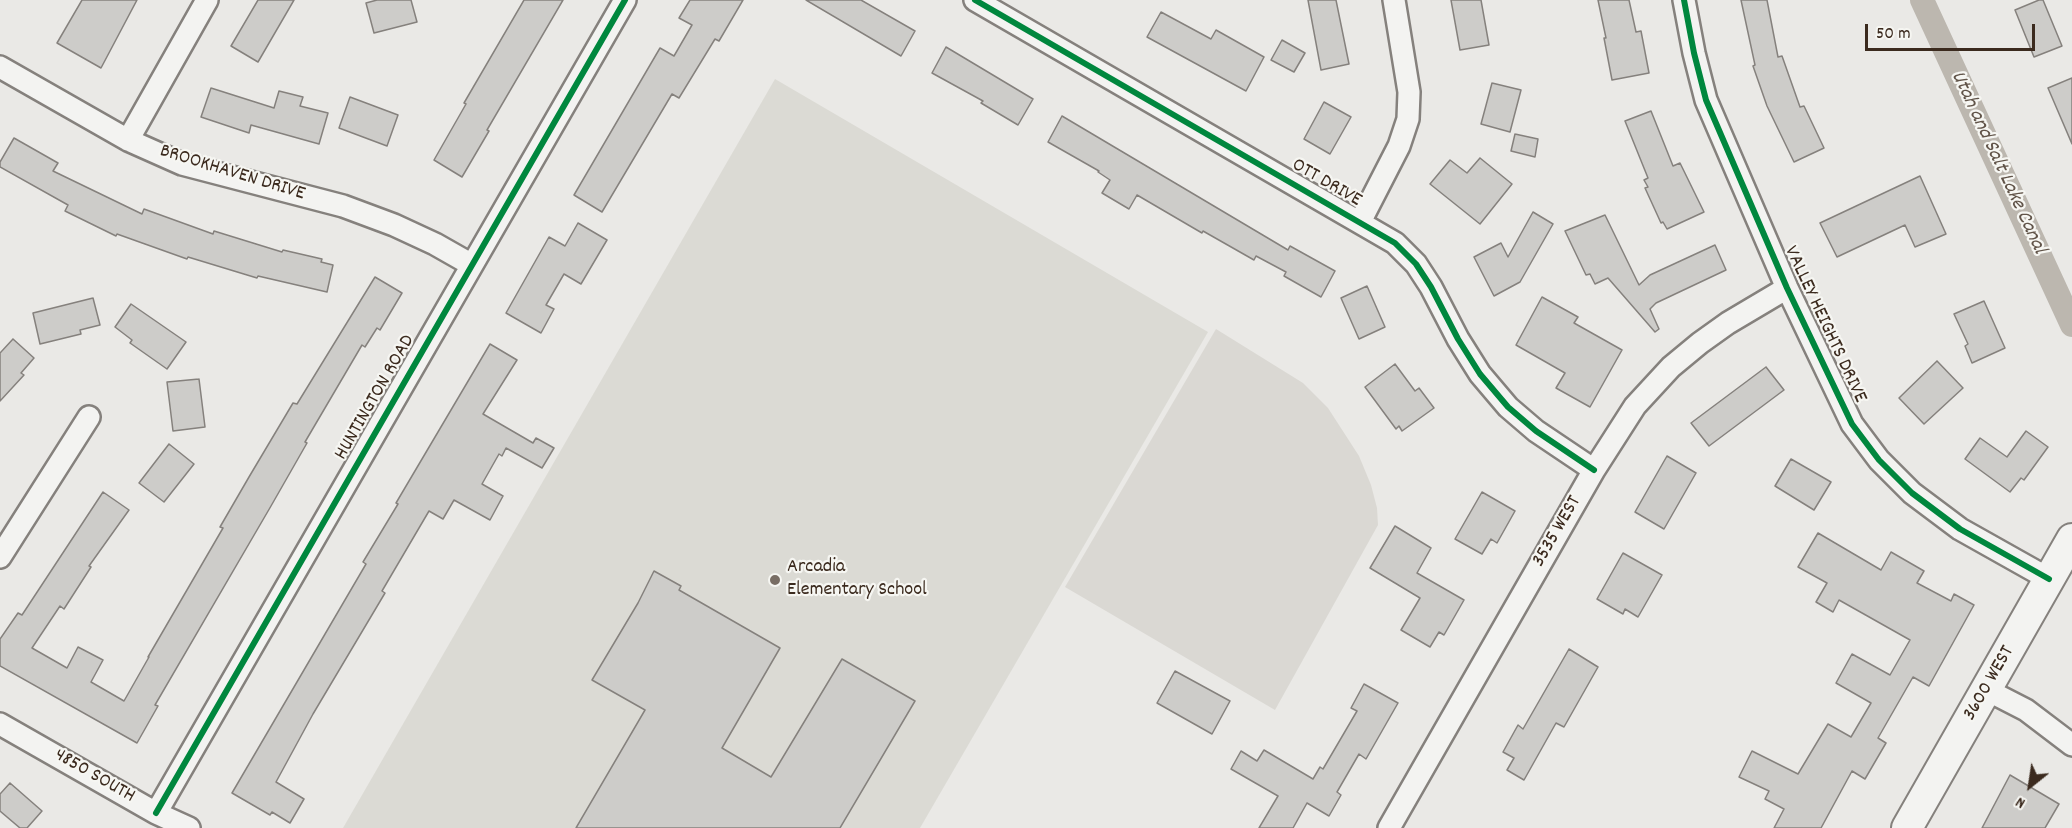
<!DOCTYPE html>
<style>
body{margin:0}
#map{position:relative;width:2072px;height:828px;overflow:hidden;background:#eae9e6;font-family:Dekko,sans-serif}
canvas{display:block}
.north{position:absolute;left:2000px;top:756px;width:60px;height:60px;-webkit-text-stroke:4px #f6f6f2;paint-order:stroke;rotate:210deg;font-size:16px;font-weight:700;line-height:24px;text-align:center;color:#3b2a1e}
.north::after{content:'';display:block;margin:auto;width:21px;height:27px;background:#3b2a1e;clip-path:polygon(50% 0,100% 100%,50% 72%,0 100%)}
.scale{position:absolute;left:1865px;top:24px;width:170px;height:27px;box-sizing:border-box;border:3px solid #3b2a1e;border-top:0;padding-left:8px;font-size:18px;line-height:21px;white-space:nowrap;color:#3b2a1e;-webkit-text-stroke:4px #f6f6f2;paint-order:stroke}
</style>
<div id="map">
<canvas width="2072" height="828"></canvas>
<div class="north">N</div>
<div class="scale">50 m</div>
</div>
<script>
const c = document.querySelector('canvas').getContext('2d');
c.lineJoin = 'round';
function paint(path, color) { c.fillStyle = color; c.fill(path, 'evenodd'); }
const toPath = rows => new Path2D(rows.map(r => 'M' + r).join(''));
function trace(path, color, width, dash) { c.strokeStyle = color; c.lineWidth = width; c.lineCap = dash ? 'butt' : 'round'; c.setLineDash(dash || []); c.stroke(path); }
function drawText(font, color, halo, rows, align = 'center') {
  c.font = font + ' Dekko,sans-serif'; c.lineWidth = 4.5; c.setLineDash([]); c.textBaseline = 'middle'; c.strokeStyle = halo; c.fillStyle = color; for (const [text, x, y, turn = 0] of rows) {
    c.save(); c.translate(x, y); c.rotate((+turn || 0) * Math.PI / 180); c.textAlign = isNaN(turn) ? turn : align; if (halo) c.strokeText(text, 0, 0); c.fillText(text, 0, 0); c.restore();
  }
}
const built = toPath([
 [775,79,1208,332,920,828,343,828]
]);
const green = toPath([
 [1216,329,1303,383,1328,408,1359,456,1371,485,1377,508,1378,525,1275,710,1065,587]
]);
const canal = toPath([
 [1922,0,2072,325]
]);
const building = toPath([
 [82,0,137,0,101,68,57,43,82,0],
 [258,0,294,0,258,62,231,46,258,0],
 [377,0,411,0,417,22,374,33,366,3,377,0],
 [524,0,563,0,487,130,489,131,462,177,434,160,466,104,464,103,524,0],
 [690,0,743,0,719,41,715,39,679,98,672,94,602,212,574,195,660,48,674,56,692,25,679,18,690,0],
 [806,0,861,0,915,31,901,56,806,0],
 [1308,0,1336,0,1349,64,1321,70,1308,0],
 [1451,0,1481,0,1489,45,1460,50,1451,0],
 [1598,0,1629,0,1636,32,1641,31,1649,73,1612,80,1604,38,1606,38,1598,0],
 [1741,0,1767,0,1778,57,1782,56,1800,107,1804,106,1824,148,1794,162,1767,106,1753,66,1755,65,1741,0],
 [2039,0,2043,0,2062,46,2034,57,2015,10,2039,0],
 [1161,12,1211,39,1216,30,1264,57,1246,91,1147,37,1161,12],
 [1282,40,1305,53,1294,72,1271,60,1282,40],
 [946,47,1033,99,1018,125,981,103,983,101,932,73,946,47],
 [2072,78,2072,144,2048,88,2072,78],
 [1492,83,1521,90,1510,132,1481,124,1492,83],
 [211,88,274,108,279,91,303,97,300,106,328,113,319,144,251,125,249,133,201,117,211,88],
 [350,97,398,115,387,146,339,128,350,97],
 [1324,102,1351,117,1330,154,1304,139,1324,102],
 [1651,111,1673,166,1680,163,1704,212,1667,229,1663,222,1661,223,1645,188,1648,187,1644,180,1648,178,1625,121,1651,111],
 [1062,116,1288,250,1290,246,1335,271,1321,297,1284,276,1286,272,1256,256,1254,260,1203,231,1202,233,1137,195,1129,209,1102,193,1110,180,1098,172,1099,171,1048,142,1062,116],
 [1515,134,1538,139,1535,157,1511,151,1515,134],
 [14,138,58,163,53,171,142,214,144,209,213,234,214,231,282,252,283,250,322,259,321,262,333,265,327,292,258,276,257,278,188,257,187,259,117,234,116,236,65,211,68,205,0,167,0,162,14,138],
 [1480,158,1512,184,1480,224,1430,184,1450,160,1467,173,1480,158],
 [1920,176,1946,234,1915,247,1905,225,1837,257,1820,223,1920,176],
 [1533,212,1553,224,1520,282,1494,296,1474,257,1501,243,1508,257,1533,212],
 [1605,215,1639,285,1650,275,1715,245,1726,270,1656,303,1650,309,1659,329,1655,332,1608,278,1595,284,1590,274,1586,275,1565,231,1605,215],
 [578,223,607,240,581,284,564,274,546,305,554,309,541,333,506,313,549,237,565,246,578,223],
 [375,277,402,293,380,330,377,328,365,347,362,345,305,442,307,443,271,506,155,705,158,706,137,743,0,666,0,639,18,613,22,615,103,492,129,510,89,566,91,567,64,609,60,606,32,648,67,668,78,647,103,660,91,682,124,701,149,657,148,657,223,528,220,527,249,477,293,403,297,404,375,277],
 [1367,286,1385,327,1359,339,1341,298,1367,286],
 [1542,297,1578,317,1574,323,1622,350,1590,407,1556,388,1565,373,1516,345,1542,297],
 [93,298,100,325,80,330,81,334,40,344,33,313,93,298],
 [1984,301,2005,348,1972,363,1965,346,1968,344,1954,314,1984,301],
 [131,304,186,342,167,369,130,343,132,340,115,327,131,304],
 [13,339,34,358,21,373,24,375,0,401,0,353,13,339],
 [490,344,517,360,483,414,533,443,536,438,554,448,542,468,506,448,502,456,499,454,482,484,503,496,490,520,454,500,443,519,429,511,382,591,385,593,313,714,276,782,304,799,290,823,272,812,270,815,232,793,366,564,363,562,398,504,396,503,490,344],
 [1937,361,1963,388,1924,424,1899,398,1937,361],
 [1395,364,1415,391,1419,388,1434,408,1402,431,1399,426,1396,429,1365,387,1395,364],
 [1766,367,1784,390,1709,446,1691,423,1766,367],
 [199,379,205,427,173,431,167,382,199,379],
 [2026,431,2048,447,2024,480,2021,478,2010,492,1965,459,1980,438,2007,457,2026,431],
 [169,444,194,464,164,502,139,483,169,444],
 [1667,456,1696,473,1664,529,1635,512,1667,456],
 [1791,459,1831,482,1814,510,1775,486,1791,459],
 [1482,492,1515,511,1497,543,1491,539,1482,554,1455,539,1482,492],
 [1395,526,1431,548,1417,573,1464,600,1444,635,1439,632,1430,647,1401,630,1420,598,1370,568,1395,526],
 [1818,533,1881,570,1891,552,1924,571,1917,583,1951,601,1954,594,1974,605,1929,686,1913,677,1878,738,1886,743,1865,779,1852,771,1821,828,1774,828,1784,809,1765,799,1769,791,1739,777,1752,751,1798,774,1828,724,1851,737,1871,703,1836,683,1852,654,1890,675,1910,640,1839,600,1833,612,1816,602,1827,583,1798,567,1818,533],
 [1623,553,1662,575,1638,617,1625,609,1623,614,1597,599,1623,553],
 [654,571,681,586,679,590,780,648,722,748,771,777,842,659,915,701,840,828,576,828,645,710,592,680,638,603,654,571],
 [1569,649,1598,667,1564,727,1556,723,1524,780,1507,770,1514,758,1503,752,1518,725,1523,729,1569,649],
 [1175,671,1230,701,1212,734,1157,703,1175,671],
 [1364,684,1398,703,1366,759,1359,754,1337,792,1341,795,1329,816,1307,803,1293,828,1259,828,1278,796,1231,769,1241,751,1257,761,1264,750,1313,779,1320,767,1323,769,1357,711,1351,708,1364,684],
 [2010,775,2059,804,2045,828,1982,828,2010,775],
 [10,783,42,811,27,828,20,828,0,811,0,794,10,783]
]);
const street = toPath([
 [975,0,1395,243,1416,264,1431,287,1458,339,1480,374,1508,407,1536,431,1594,470],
 [1684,0,1694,53,1706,100,1787,288,1852,424,1879,460,1912,493,1960,529,2049,579],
 [0,67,128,140,182,164,343,206,394,225,435,244,472,265],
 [128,140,207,0],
 [1360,222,1399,146,1408,119,1409,92,1394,0],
 [0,557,89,417],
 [1987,690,2026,710,2072,745],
 [0,724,156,813,189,828],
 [156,813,625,0],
 [1389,828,1594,470,1635,406,1671,367,1700,343,1728,323,1787,288]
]);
const secondary = toPath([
 [1907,828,2072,539]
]);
const cycleway = toPath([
 [975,0,1395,243,1416,264,1431,287,1458,339,1480,374,1508,407,1536,431,1594,470],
 [1684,0,1694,53,1706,100,1787,288,1852,424,1879,460,1912,493,1960,529,2049,579],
 [156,813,625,0]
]);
const markers = [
 [775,580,6,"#786d64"]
];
const streetNames = [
 ["BROOKHAVEN DRIVE",232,174,17],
 ["OTT DRIVE",1326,184,30],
 ["VALLEY HEIGHTS DRIVE",1824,325,65],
 ["HUNTINGTON ROAD",376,398,-60],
 ["3535 WEST",1558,532,-60],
 ["3600 WEST",1990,684,-60],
 ["4850 SOUTH",94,777,30]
];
const poiNames = [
 ["Arcadia",787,568],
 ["Elementary School",787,591]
];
const waterNames = [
 ["Utah and Salt Lake Canal",1997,163,65]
];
paint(built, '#dbdad4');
paint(green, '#dad8d3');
trace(canal, '#bcb7af', 24);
paint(building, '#cdccc9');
trace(building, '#85817d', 1.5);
trace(street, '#85817d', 26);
trace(secondary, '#85817d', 34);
trace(street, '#f3f3f1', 21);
trace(secondary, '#f3f3f1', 30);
trace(cycleway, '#00873e', 6);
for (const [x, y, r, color] of markers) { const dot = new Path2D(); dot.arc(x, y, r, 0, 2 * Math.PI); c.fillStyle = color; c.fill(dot); trace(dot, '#f6f6f2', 2); }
drawText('20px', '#3b2a1e', '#f6f6f2', streetNames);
drawText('20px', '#3b2a1e', '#f6f6f2', poiNames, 'left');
drawText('italic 21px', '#615449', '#f6f6f2', waterNames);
</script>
